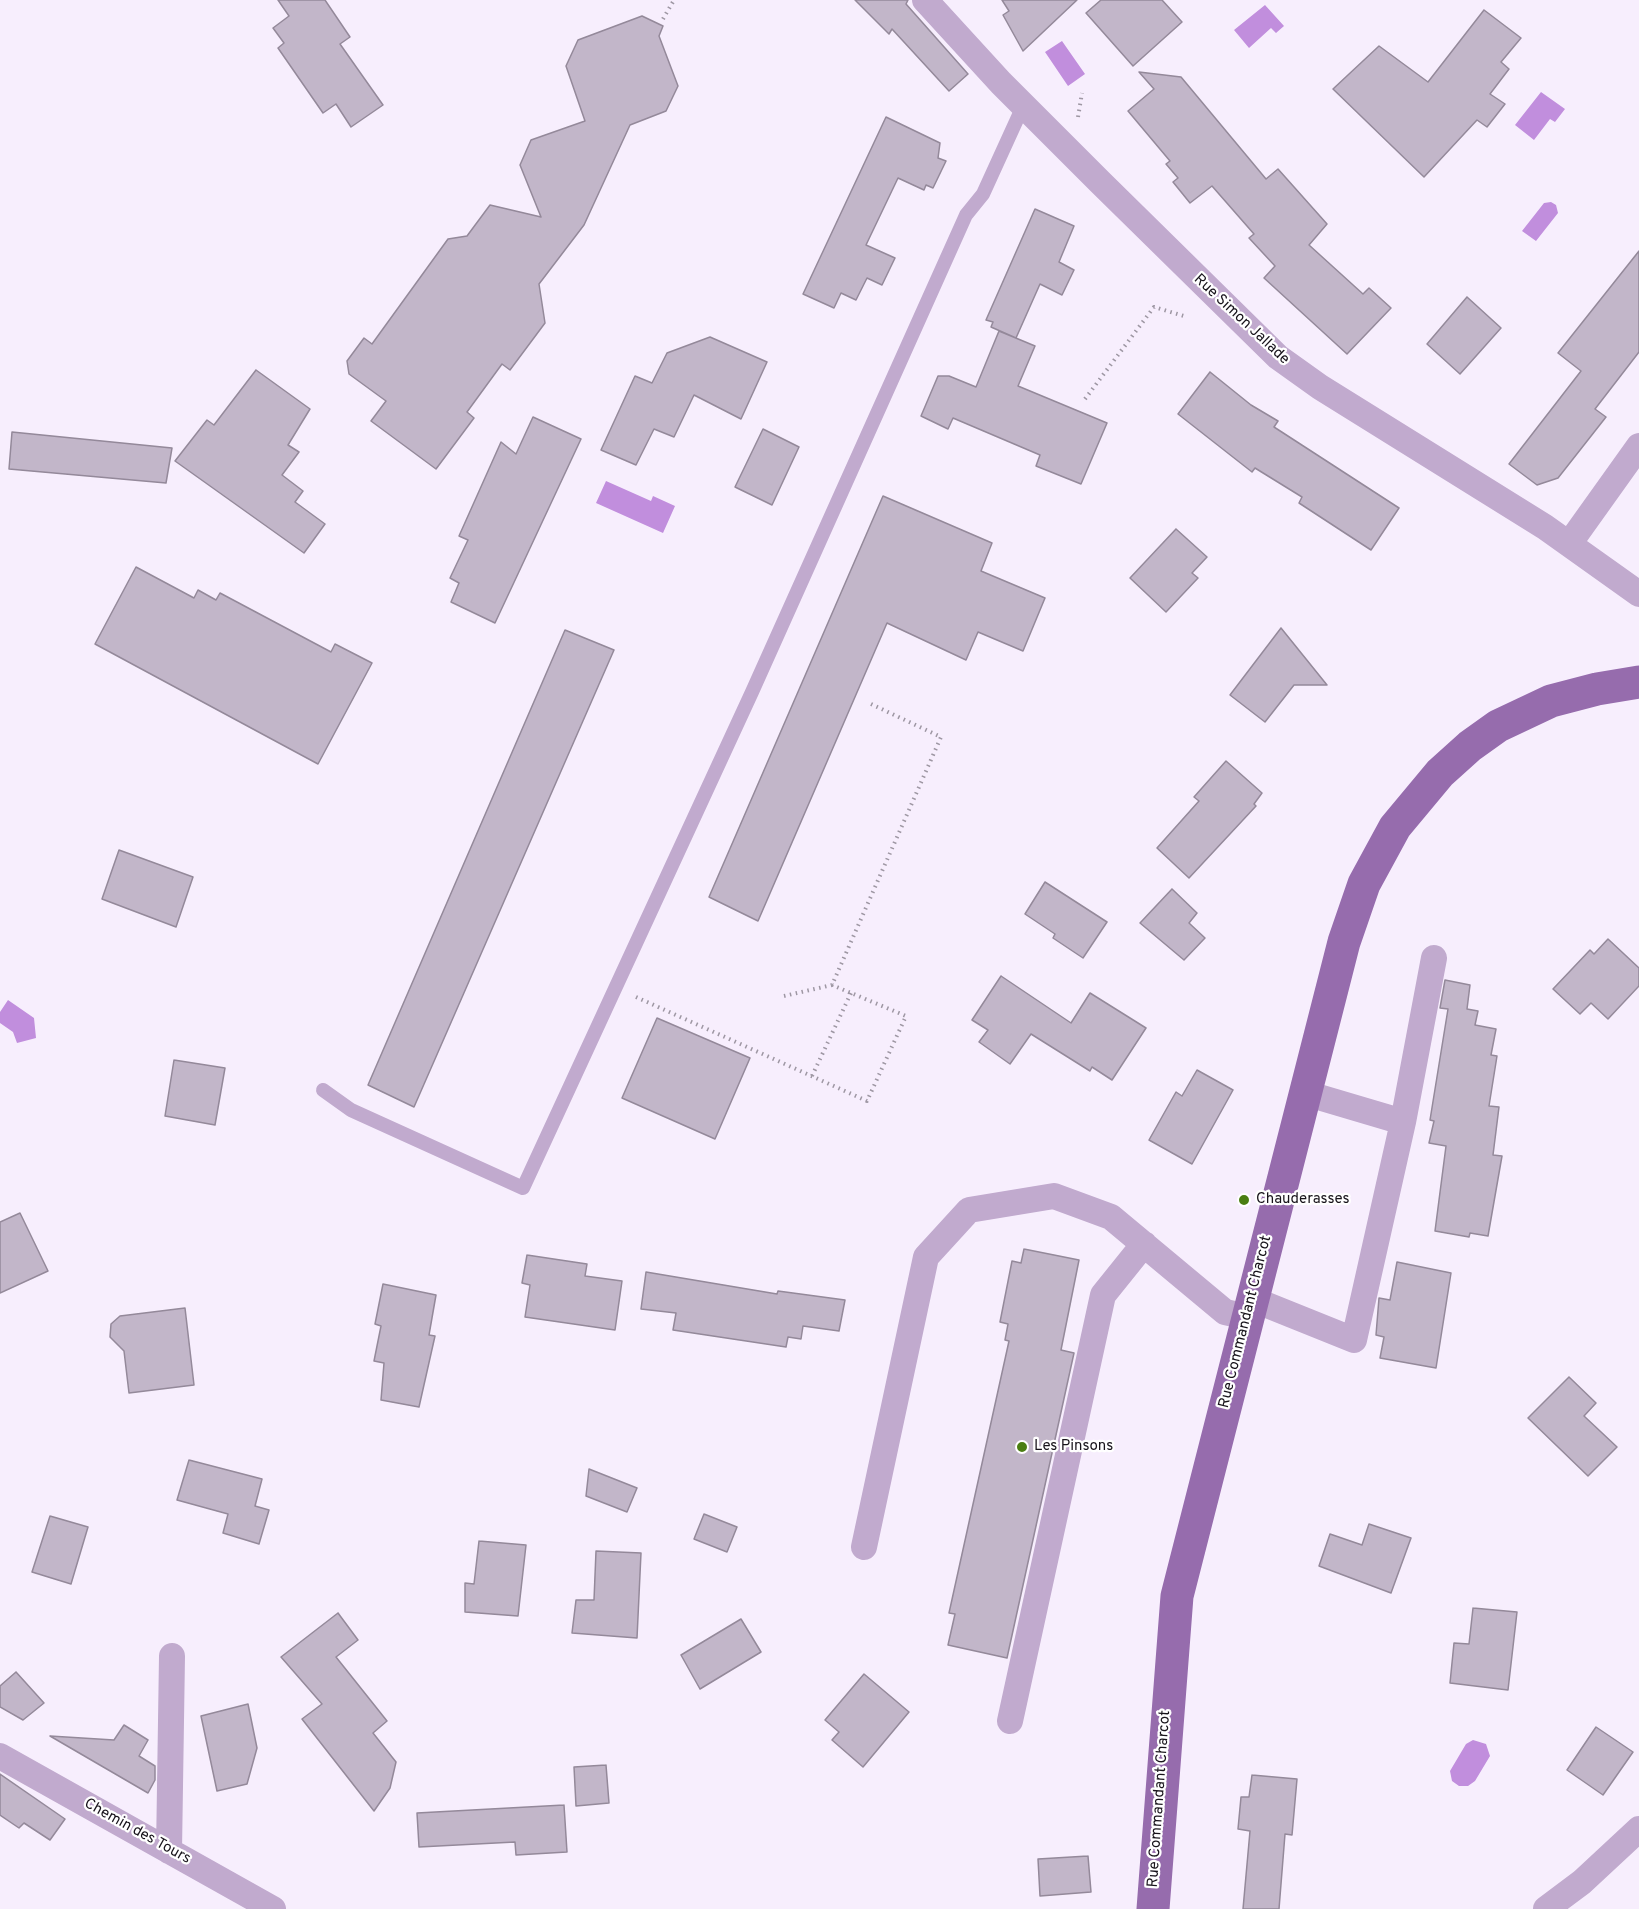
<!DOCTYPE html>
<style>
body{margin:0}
canvas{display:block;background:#f7eefd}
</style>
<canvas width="1639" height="1909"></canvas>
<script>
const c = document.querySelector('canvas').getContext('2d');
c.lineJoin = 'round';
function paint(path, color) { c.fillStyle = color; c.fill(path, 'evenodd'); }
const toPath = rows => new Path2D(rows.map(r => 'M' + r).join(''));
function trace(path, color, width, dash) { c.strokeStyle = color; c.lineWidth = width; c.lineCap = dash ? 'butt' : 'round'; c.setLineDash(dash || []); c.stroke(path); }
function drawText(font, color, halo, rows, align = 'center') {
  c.font = font + ' Overpass,sans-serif'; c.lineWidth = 4.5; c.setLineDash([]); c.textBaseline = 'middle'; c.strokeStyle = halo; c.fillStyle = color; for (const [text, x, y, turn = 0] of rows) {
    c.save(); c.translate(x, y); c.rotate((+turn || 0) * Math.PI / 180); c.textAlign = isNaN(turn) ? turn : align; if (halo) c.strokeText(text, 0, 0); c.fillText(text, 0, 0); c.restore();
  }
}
const water = toPath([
 [1265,5,1284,26,1276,33,1271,28,1249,48,1234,30],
 [1062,41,1085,74,1068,86,1045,52],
 [1541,92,1565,109,1555,122,1550,119,1534,140,1515,125],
 [1551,202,1556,205,1558,213,1536,241,1522,231,1544,203],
 [606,481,651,501,653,496,675,506,663,533,596,503],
 [8,1000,34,1018,36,1038,17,1043,13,1032,0,1023,0,1012],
 [1473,1740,1486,1744,1490,1756,1475,1781,1468,1786,1459,1786,1452,1781,1450,1771,1466,1744]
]);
const building = toPath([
 [278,0,325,0,350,37,340,44,383,105,351,127,336,104,323,113,278,48,284,43,273,28,289,16,278,0],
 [855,0,908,0,906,4,968,74,949,91,892,29,889,34,855,0],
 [1002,0,1077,0,1023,51,1003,15,1009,11,1002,0],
 [1101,0,1162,0,1182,22,1133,66,1086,13,1101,0],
 [1484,10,1521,38,1501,62,1509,69,1490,94,1505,104,1487,127,1477,120,1424,177,1333,89,1379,46,1428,82,1484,10],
 [642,16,663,26,659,36,678,86,666,111,630,125,584,225,539,284,545,323,510,370,502,364,467,412,474,418,436,469,371,421,386,401,349,374,347,361,364,338,372,344,448,239,467,236,490,205,541,217,520,165,531,140,585,121,566,66,578,40,642,16],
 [1139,72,1181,77,1266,179,1278,169,1327,224,1309,245,1363,294,1369,288,1391,308,1347,354,1264,278,1275,266,1249,238,1254,234,1212,186,1190,203,1173,182,1178,178,1166,164,1170,161,1128,111,1154,89,1139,72],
 [886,117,940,143,938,158,946,161,933,188,926,185,924,190,898,178,866,245,895,258,882,285,867,278,856,300,841,293,834,308,803,294,886,117],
 [1035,209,1074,226,1059,262,1074,270,1062,295,1040,284,1016,338,991,327,993,322,986,320,1035,209],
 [1639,251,1639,352,1595,409,1606,417,1558,478,1537,485,1509,464,1581,371,1558,353,1639,251],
 [1467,297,1501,328,1460,374,1427,344,1467,297],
 [999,331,1035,346,1018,386,1107,423,1081,484,1036,466,1040,455,953,418,948,429,921,416,938,376,949,376,976,387,999,331],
 [710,337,767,362,741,419,694,395,674,437,654,429,636,465,601,450,635,376,652,383,667,353,710,337],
 [256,370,310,409,288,445,299,452,282,475,303,491,295,502,325,524,304,553,175,461,207,420,214,425,256,370],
 [1210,372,1251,405,1278,421,1274,427,1399,508,1371,550,1299,503,1302,497,1255,468,1252,472,1178,414,1210,372],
 [533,417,581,439,495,623,451,602,459,583,450,578,468,540,459,536,501,442,516,454,533,417],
 [763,429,799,447,772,505,735,487,763,429],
 [12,432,172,448,166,483,9,469,12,432],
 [883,496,992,543,981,571,1045,598,1023,651,978,632,966,660,887,623,758,921,709,897,883,496],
 [1176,529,1207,557,1192,573,1198,578,1166,612,1130,578,1176,529],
 [136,567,194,598,198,590,216,600,220,593,331,652,335,644,372,663,318,764,95,644,136,567],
 [1281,628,1327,685,1294,685,1265,722,1230,695,1281,628],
 [565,630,614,650,414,1107,368,1085,565,630],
 [1226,761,1262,793,1254,804,1256,806,1189,878,1157,848,1199,801,1194,797,1226,761],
 [119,850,193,877,176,927,102,899,119,850],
 [1045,882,1107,922,1083,958,1053,938,1055,934,1025,914,1045,882],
 [1172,889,1197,913,1189,923,1205,938,1184,960,1140,923,1172,889],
 [1608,939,1639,968,1639,986,1608,1019,1591,1003,1580,1014,1553,989,1590,950,1594,954,1608,939],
 [1001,976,1071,1023,1090,993,1146,1028,1112,1080,1092,1067,1090,1071,1031,1034,1010,1064,979,1042,988,1030,972,1020,1001,976],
 [1445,980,1470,985,1467,1009,1478,1011,1475,1025,1496,1029,1491,1055,1497,1056,1489,1106,1499,1107,1493,1155,1502,1156,1488,1236,1470,1233,1469,1237,1435,1231,1446,1146,1429,1143,1434,1121,1430,1120,1448,1009,1440,1008,1445,980],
 [657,1018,750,1058,715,1139,622,1098,657,1018],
 [174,1060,225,1068,215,1125,165,1116,174,1060],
 [1197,1070,1233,1090,1192,1164,1149,1140,1176,1092,1182,1096,1197,1070],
 [20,1213,48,1271,0,1293,0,1222,20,1213],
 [1024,1249,1079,1260,1061,1350,1074,1353,1007,1658,948,1645,955,1614,949,1613,1009,1341,1005,1340,1008,1324,1000,1322,1012,1261,1021,1263,1024,1249],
 [527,1255,587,1264,585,1276,622,1281,615,1330,525,1317,530,1285,522,1283,527,1255],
 [1397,1262,1451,1273,1436,1368,1380,1358,1384,1337,1376,1335,1379,1298,1390,1300,1397,1262],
 [646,1272,777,1294,778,1291,845,1300,839,1331,803,1326,801,1339,788,1337,786,1347,673,1330,676,1313,641,1309,646,1272],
 [383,1284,436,1295,429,1335,435,1336,419,1407,381,1400,384,1363,374,1361,381,1326,375,1324,383,1284],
 [185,1308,194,1385,129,1393,124,1351,110,1337,111,1324,120,1316,185,1308],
 [1569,1377,1596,1403,1584,1416,1617,1447,1588,1476,1528,1418,1569,1377],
 [189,1460,262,1479,255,1506,269,1510,259,1544,223,1533,228,1514,177,1500,189,1460],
 [589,1469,637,1488,627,1512,586,1496,589,1469],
 [704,1514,737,1527,727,1552,694,1539,704,1514],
 [50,1516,88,1527,71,1584,32,1572,50,1516],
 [1369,1524,1411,1538,1391,1593,1319,1566,1330,1534,1362,1545,1369,1524],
 [479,1541,526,1545,518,1616,465,1612,465,1583,474,1584,479,1541],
 [596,1551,641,1553,637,1638,572,1633,576,1600,594,1600,596,1551],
 [1473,1608,1517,1612,1508,1690,1450,1683,1454,1643,1469,1644,1473,1608],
 [338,1613,358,1640,336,1657,387,1721,373,1733,396,1762,390,1788,374,1811,302,1719,322,1704,281,1657,338,1613],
 [741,1619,761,1652,700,1689,681,1655,741,1619],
 [16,1672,44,1703,23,1720,0,1707,0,1686,16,1672],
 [864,1674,909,1712,863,1767,832,1740,839,1732,825,1720,864,1674],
 [248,1704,257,1748,247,1784,217,1791,201,1716,248,1704],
 [124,1725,148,1740,139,1756,155,1766,155,1780,148,1793,50,1736,114,1740,124,1725],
 [1596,1727,1633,1752,1603,1795,1567,1770,1596,1727],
 [606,1765,609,1803,576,1806,574,1767,606,1765],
 [0,1774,65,1819,50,1840,24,1823,19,1828,0,1815,0,1774],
 [1252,1775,1297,1779,1292,1835,1285,1834,1279,1909,1243,1909,1250,1831,1238,1829,1241,1797,1249,1797,1252,1775],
 [564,1805,567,1852,516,1855,515,1842,419,1847,417,1813,564,1805],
 [1088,1856,1091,1892,1040,1896,1038,1859,1088,1856]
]);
const path = toPath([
 [663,19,674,0],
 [1078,117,1082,93],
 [1085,399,1154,307,1184,316],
 [784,996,832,985,941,737,871,704],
 [636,997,867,1101,906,1016,832,985],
 [812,1076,851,993]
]);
const lane = toPath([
 [323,1090,351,1110,523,1188,752,692,966,215,983,194,1019,115,1026,108]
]);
const street = toPath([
 [925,0,1001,83,1100,182,1278,357,1320,387,1545,527,1639,594],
 [1569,544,1639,446],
 [1305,1093,1403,1122],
 [1252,1299,1354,1340,1403,1122,1434,958],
 [864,1547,926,1257,969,1210,1054,1196,1111,1217,1225,1312,1247,1317],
 [1010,1721,1103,1295,1144,1244],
 [0,1756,273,1909],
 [169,1851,172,1656],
 [1546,1909,1582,1882,1639,1829]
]);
const primary = toPath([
 [1153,1909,1177,1596,1344,942,1364,884,1395,827,1440,773,1470,746,1498,726,1551,701,1597,689,1639,682]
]);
const markers = [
 [1244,1200,6,"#4a7e12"],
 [1022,1447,6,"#4a7e12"]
];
const streetNames = [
 ["Rue Simon Jallade",1241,320,43],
 ["Rue Commandant Charcot",1246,1322,-76],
 ["Rue Commandant Charcot",1160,1799,-86],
 ["Chemin des Tours",137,1832,29]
];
const poiNames = [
 ["Chauderasses",1256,1200],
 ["Les Pinsons",1034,1447]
];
paint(water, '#c18edd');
paint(building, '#c2b6c9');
trace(building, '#94899a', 1.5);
trace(path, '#9e97a3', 4, [1.5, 4.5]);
trace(lane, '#c1aace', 14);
trace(street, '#c1aace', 26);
trace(primary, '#966cad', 33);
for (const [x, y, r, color] of markers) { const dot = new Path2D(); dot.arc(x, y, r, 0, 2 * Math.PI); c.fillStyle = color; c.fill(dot); trace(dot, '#fff', 2); }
drawText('15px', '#17131a', '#fff', streetNames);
drawText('15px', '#17131a', '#fff', poiNames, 'left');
</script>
